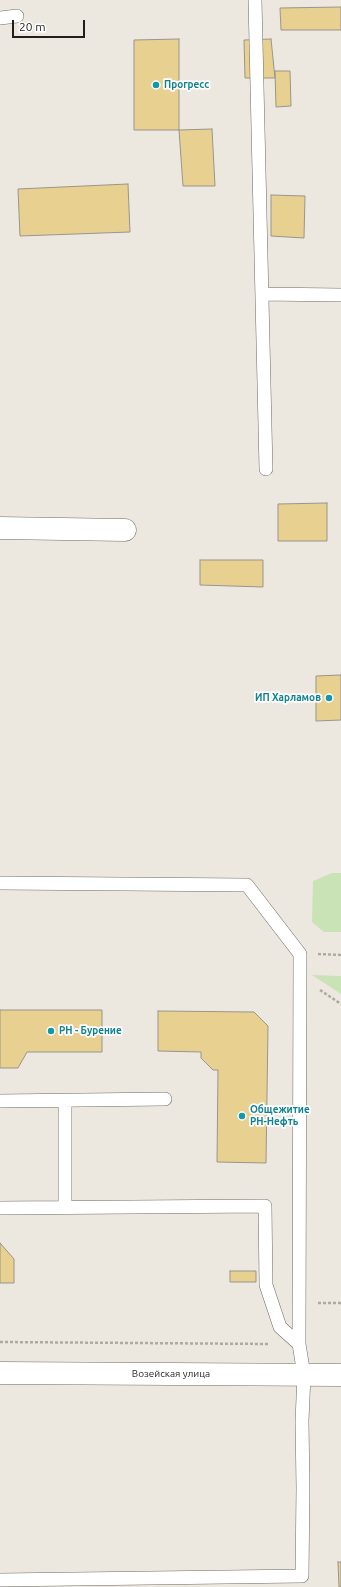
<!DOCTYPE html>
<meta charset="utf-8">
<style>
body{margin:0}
#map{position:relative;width:341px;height:1587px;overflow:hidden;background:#ece8df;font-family:Ubuntu,sans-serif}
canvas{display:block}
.scale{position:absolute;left:12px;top:20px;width:73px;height:18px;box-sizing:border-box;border:2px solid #211f1c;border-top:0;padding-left:5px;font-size:12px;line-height:14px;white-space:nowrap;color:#211f1c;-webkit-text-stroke:3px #fff;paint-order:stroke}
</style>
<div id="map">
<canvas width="341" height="1587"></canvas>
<div class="scale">20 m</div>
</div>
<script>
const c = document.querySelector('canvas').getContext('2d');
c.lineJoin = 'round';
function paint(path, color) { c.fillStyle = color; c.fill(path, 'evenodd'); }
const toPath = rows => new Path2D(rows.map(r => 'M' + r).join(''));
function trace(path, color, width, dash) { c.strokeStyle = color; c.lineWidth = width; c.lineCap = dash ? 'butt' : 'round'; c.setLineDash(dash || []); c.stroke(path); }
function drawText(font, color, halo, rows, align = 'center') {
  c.font = font + ' Ubuntu,sans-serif'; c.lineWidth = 3.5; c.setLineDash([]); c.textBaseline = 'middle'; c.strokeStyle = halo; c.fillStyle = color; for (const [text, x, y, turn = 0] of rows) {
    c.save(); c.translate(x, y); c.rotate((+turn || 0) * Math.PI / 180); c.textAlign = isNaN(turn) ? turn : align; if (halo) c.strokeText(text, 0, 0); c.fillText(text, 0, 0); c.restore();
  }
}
const green = toPath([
 [332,873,341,873,341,932,324,932,312,922,313,881],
 [312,975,341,976,341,994]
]);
const building = toPath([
 [341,7,341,30,281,30,280,8,341,7],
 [179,39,179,130,134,130,134,40,179,39],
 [271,39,275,78,245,78,244,40,271,39],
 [275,71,290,71,291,106,276,107,275,71],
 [212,129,215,186,183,186,179,130,212,129],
 [128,184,130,232,20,236,18,189,128,184],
 [271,195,305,196,304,238,271,236,271,195],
 [327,503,327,541,278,541,278,504,327,503],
 [200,560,263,560,263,587,200,585,200,560],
 [341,675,341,720,316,721,316,676,341,675],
 [0,1010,102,1010,102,1052,27,1052,18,1068,0,1068,0,1010],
 [158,1011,254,1012,268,1026,266,1163,217,1162,218,1070,213,1070,201,1058,201,1052,158,1051,158,1011],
 [0,1243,14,1259,14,1283,0,1283,0,1243],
 [230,1271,256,1271,256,1282,230,1282,230,1271],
 [338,1562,341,1562,341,1587,339,1587,338,1562]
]);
const path = toPath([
 [318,954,341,955],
 [320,990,341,1004],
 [318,1303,341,1303],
 [0,1342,270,1344]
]);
const lane = toPath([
 [255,0,266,469],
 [0,18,17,16],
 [262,294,341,295],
 [0,883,247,885,300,954,299,1344,304,1375,302,1421,303,1488,302,1576,0,1580],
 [0,1101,165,1099],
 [65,1207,65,1100],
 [0,1208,265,1206,266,1285,280,1327,299,1344]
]);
const street = toPath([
 [0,528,125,530]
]);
const secondary = toPath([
 [0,1373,341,1375]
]);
const markers = [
 [156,85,4,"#0f9aa8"],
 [329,698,4,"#0f9aa8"],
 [51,1031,4,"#0f9aa8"],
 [242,1116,4,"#0f9aa8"]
];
const cultureNames = [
 ["Прогресс",164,85],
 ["ИП Харламов",321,698,"right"],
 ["РН - Бурение",59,1031],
 ["Общежитие",250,1110],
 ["РН-Нефть",250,1122]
];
const streetNames = [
 ["Возейская улица",171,1374]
];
paint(green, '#c9e2b6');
paint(building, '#e8d090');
trace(building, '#98958c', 1);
trace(lane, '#6f6c64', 14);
trace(street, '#6f6c64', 23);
trace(secondary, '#6f6c64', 23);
trace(path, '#aeaaa3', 2.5, [3, 2]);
trace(lane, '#fff', 13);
trace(street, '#fff', 22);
trace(secondary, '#fff', 22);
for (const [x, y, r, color] of markers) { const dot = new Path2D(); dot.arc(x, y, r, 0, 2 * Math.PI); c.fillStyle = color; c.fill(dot); trace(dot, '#fff', 1.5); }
drawText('bold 10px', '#0d838f', '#fff', cultureNames, 'left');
drawText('10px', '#211f1c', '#fff', streetNames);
</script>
